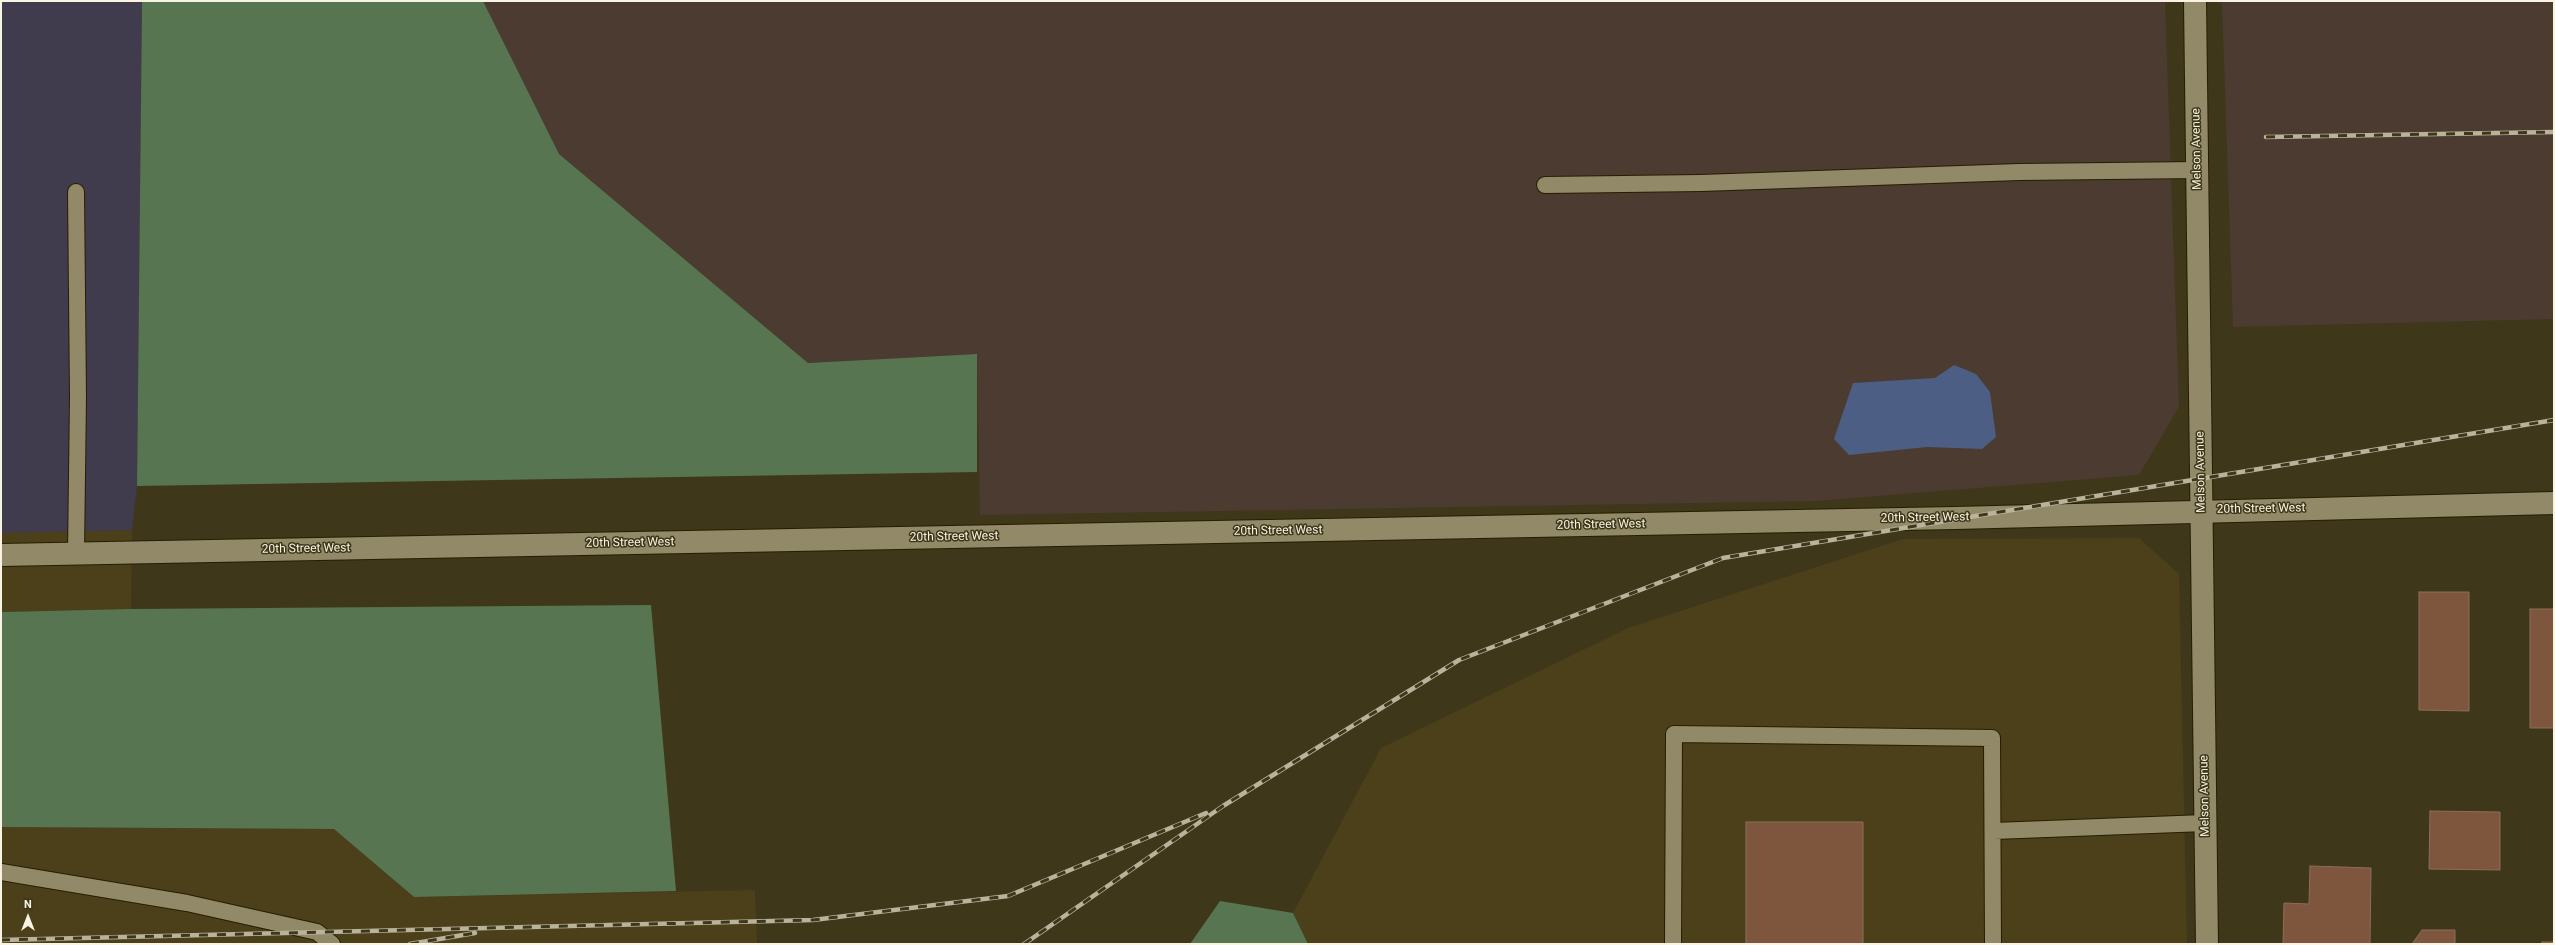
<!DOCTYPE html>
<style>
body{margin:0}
#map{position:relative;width:2555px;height:945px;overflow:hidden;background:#3f3719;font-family:Roboto,sans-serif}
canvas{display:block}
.frame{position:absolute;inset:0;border:2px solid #f8f3e2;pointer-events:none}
.north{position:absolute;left:8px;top:897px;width:40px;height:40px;-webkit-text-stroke:3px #3f3719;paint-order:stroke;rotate:0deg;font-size:11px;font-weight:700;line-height:16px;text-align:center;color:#f8f3e2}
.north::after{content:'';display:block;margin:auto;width:14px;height:18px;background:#f8f3e2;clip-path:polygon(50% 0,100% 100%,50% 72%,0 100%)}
</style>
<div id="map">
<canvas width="2555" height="945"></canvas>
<div class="frame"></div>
<div class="north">N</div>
</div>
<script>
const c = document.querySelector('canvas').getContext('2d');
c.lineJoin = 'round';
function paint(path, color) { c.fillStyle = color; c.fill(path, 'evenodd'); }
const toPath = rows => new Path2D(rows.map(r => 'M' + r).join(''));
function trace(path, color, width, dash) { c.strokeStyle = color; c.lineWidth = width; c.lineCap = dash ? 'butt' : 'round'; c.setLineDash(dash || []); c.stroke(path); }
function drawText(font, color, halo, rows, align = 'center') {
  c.font = font + ' Roboto,sans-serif'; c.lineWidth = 3; c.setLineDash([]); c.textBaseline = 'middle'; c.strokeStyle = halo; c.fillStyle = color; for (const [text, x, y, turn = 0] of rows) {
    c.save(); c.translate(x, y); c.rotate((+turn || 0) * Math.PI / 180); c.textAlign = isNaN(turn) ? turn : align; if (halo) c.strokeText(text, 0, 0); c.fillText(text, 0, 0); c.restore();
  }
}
const built = toPath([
 [132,530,131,609,1,612,1,533],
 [2139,538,2179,574,2187,944,1308,944,1293,913,1381,748,1628,628,1903,539],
 [1,827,334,829,414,897,755,890,757,944,1,944]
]);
const industrial = toPath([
 [483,1,2165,1,2179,407,2139,475,1816,501,980,515,977,354,808,363,559,154],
 [2222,1,2554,1,2554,319,2233,327]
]);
const medical = toPath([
 [1,1,142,1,137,486,132,530,1,533]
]);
const forest = toPath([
 [142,1,483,1,559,154,808,363,977,354,977,472,137,486],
 [651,605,676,891,414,897,334,829,1,827,1,612,131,609],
 [1220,901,1293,913,1308,944,1190,944]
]);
const water = toPath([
 [1954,365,1976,374,1990,392,1996,437,1982,449,1927,447,1849,455,1834,439,1853,383,1935,378]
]);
const building = toPath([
 [2419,592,2469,592,2469,711,2419,710,2419,592],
 [2530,609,2554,609,2554,728,2530,728,2530,609],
 [2430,811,2500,812,2500,870,2429,869,2430,811],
 [1746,822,1863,822,1863,944,1746,944,1746,822],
 [2310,866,2371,868,2370,944,2283,944,2284,903,2309,904,2310,866],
 [2422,930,2455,930,2455,944,2412,944,2422,930],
 [2542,942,2554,942,2554,944,2542,944,2542,942]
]);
const service = toPath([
 [1545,185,1701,183,2019,172,2197,170],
 [76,192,78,397,76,553],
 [1994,831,2205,823],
 [1,872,187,903,317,932,332,944],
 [1673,944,1674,734,1992,738,1993,944]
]);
const minor = toPath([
 [1,555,1955,518,2554,503]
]);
const tertiary = toPath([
 [2195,1,2207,944]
]);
const rail = toPath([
 [2266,137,2554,132],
 [1,940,813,920,1008,896,1206,813],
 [410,944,475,933],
 [1024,944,1223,806,1459,660,1723,558,2554,420]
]);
const streetNames = [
 ["Melson Avenue",2197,149,-91],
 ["Melson Avenue",2201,472,-91],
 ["20th Street West",2261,509,-1],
 ["20th Street West",1925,518,-1],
 ["20th Street West",1601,525,-1],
 ["20th Street West",1278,531,-1],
 ["20th Street West",954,537,-1],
 ["20th Street West",630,543,-1],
 ["20th Street West",306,549,-1],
 ["Melson Avenue",2205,796,-91]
];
paint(built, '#4b401a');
paint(industrial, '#4c3b31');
paint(medical, '#403c4e');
paint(forest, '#577551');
paint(water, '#4c5e83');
paint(building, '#7e563e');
trace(building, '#8c6e5c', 1);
trace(service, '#261e01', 18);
trace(minor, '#261e01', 24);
trace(tertiary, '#261e01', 24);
trace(service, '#928969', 16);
trace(minor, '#928969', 22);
trace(tertiary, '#928969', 22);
trace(rail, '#b9b39d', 4.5);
trace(rail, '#3f3719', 3, [9]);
drawText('12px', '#f8f3e2', '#3f3719', streetNames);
</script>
